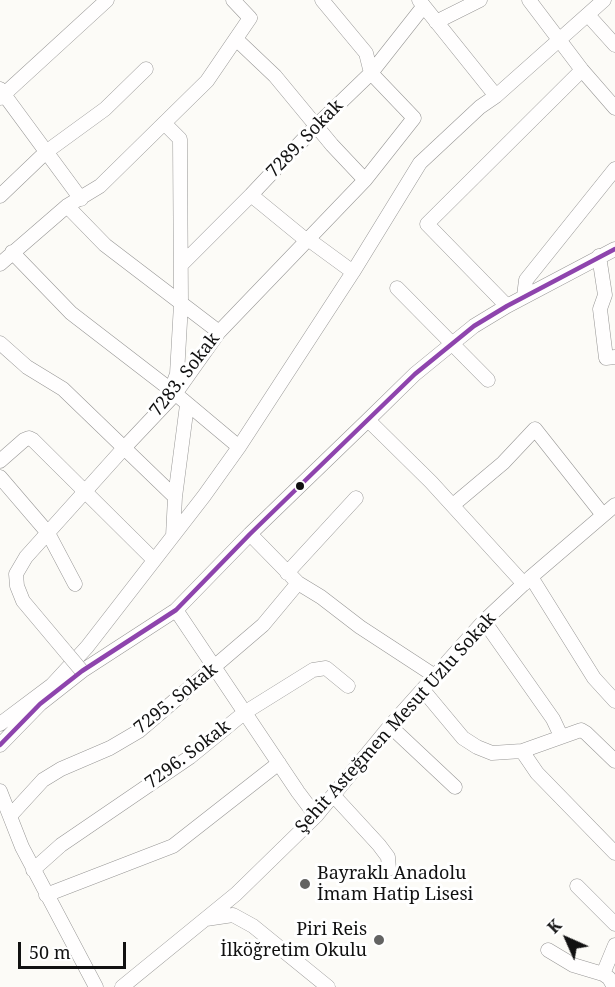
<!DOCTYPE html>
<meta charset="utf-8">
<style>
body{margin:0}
#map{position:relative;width:615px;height:987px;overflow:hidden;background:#fcfbf7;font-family:"Noto Serif",serif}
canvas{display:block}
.north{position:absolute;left:537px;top:909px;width:60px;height:60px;-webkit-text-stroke:4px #fff;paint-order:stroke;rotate:315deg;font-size:16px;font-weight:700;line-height:24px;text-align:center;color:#111}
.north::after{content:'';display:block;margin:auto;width:21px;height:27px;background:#111;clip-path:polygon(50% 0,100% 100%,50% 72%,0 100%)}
.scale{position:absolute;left:18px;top:942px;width:108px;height:27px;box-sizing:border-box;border:3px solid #111;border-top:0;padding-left:8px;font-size:18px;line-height:21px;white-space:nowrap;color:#111;-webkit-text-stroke:4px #fff;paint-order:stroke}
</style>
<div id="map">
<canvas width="615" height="987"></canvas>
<div class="north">K</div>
<div class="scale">50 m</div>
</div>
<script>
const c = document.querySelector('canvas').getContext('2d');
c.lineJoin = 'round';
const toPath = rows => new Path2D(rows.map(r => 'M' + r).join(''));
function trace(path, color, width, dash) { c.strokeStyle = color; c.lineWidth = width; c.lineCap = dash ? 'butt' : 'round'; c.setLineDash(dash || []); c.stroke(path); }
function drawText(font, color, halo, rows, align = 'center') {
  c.font = font + ' "Noto Serif",serif'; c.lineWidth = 6; c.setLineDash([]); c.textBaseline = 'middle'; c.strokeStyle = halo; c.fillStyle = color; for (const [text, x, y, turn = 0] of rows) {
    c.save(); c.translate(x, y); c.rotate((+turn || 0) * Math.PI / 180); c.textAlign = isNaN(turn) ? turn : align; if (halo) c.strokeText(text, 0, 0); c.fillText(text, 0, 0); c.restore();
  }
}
const minor = toPath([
 [419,0,496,96],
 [529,0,582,70,615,108],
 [588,15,615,45],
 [436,22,480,0],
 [236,39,275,76,332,145,365,180],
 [0,89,81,199],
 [0,98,107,0],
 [165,124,180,139,181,304,177,374,171,390],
 [251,195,306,240,312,242,353,272],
 [0,196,46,152,105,109,146,69],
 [67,206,105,245,219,332],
 [12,252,71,313,171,390,239,447],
 [599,256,605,295,600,309,606,358,615,357],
 [0,264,67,206,100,186,207,81,250,18,233,0],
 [181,265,251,195,317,125,371,73,423,7],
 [397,288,488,380],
 [524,296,526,280,615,169],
 [507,306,427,224,582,70],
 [0,343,27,367,63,389,175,497],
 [368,420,431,482,524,584],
 [0,461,24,440,29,438,33,440,154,560],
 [0,477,48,533,75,584],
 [453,505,503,463,535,429,603,515],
 [250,534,298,583,321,597,360,627,435,676],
 [173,536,175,497,187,405],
 [287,573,356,498],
 [531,577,594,678,615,701],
 [176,610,298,792,316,816],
 [484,621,553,719,561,736],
 [65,651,23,601,17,586,16,574,26,557,124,448,175,394,219,332,365,180,414,118,371,73,366,53,322,0],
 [423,690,463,738,477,747,492,753,522,751,581,730,586,733,615,761],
 [0,724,52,685,87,647,204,496,239,447,353,272,420,163,480,107,496,96,604,0],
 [390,726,455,787],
 [0,745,40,704,82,671,176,610,250,534,368,420,415,374,453,343,474,326,507,306,615,249],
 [522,751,537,773,615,853],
 [0,791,22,847,96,987],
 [334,796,379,845,388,857,389,869],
 [10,816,43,780,61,769,110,748,139,731,263,625,298,583],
 [33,870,61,845,190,757,244,713,313,670,326,668,348,686],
 [577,886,615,924],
 [46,895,173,846,279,763],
 [206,919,233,915,253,926,328,987],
 [548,950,573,965,603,974,609,978,614,987],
 [603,974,615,945],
 [122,987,236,894,316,816,390,726,484,621,531,577,615,505]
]);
const minorBridge = toPath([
 [65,651,81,670]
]);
const bus1 = toPath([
 [0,745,40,704,82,671,176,610,250,534,415,374,474,326,507,306,615,249]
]);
const markers = [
 [300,486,5,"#111"],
 [305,884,6,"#636362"],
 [379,940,6,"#636362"]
];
const streetNames = [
 ["7289. Sokak",305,139,-46],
 ["7283. Sokak",185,375,-52],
 ["7295. Sokak",176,699,-39],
 ["Şehit Asteğmen Mesut Uzlu Sokak",396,723,-48],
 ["7296. Sokak",188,755,-37]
];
const poiNames = [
 ["Bayraklı Anadolu",317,874],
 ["İmam Hatip Lisesi",317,895],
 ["Piri Reis",367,930,"right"],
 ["İlköğretim Okulu",367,951,"right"]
];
trace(minor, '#979695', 15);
trace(minor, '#fffefe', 14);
trace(minorBridge, '#979695', 15, []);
trace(minorBridge, '#fffefe', 14);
trace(bus1, '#8e44ad', 4.5);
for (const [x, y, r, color] of markers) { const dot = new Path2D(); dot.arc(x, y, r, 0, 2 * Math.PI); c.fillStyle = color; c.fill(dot); trace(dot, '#fff', 2); }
drawText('18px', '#111', '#fff', streetNames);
drawText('18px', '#111', '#fff', poiNames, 'left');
</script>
